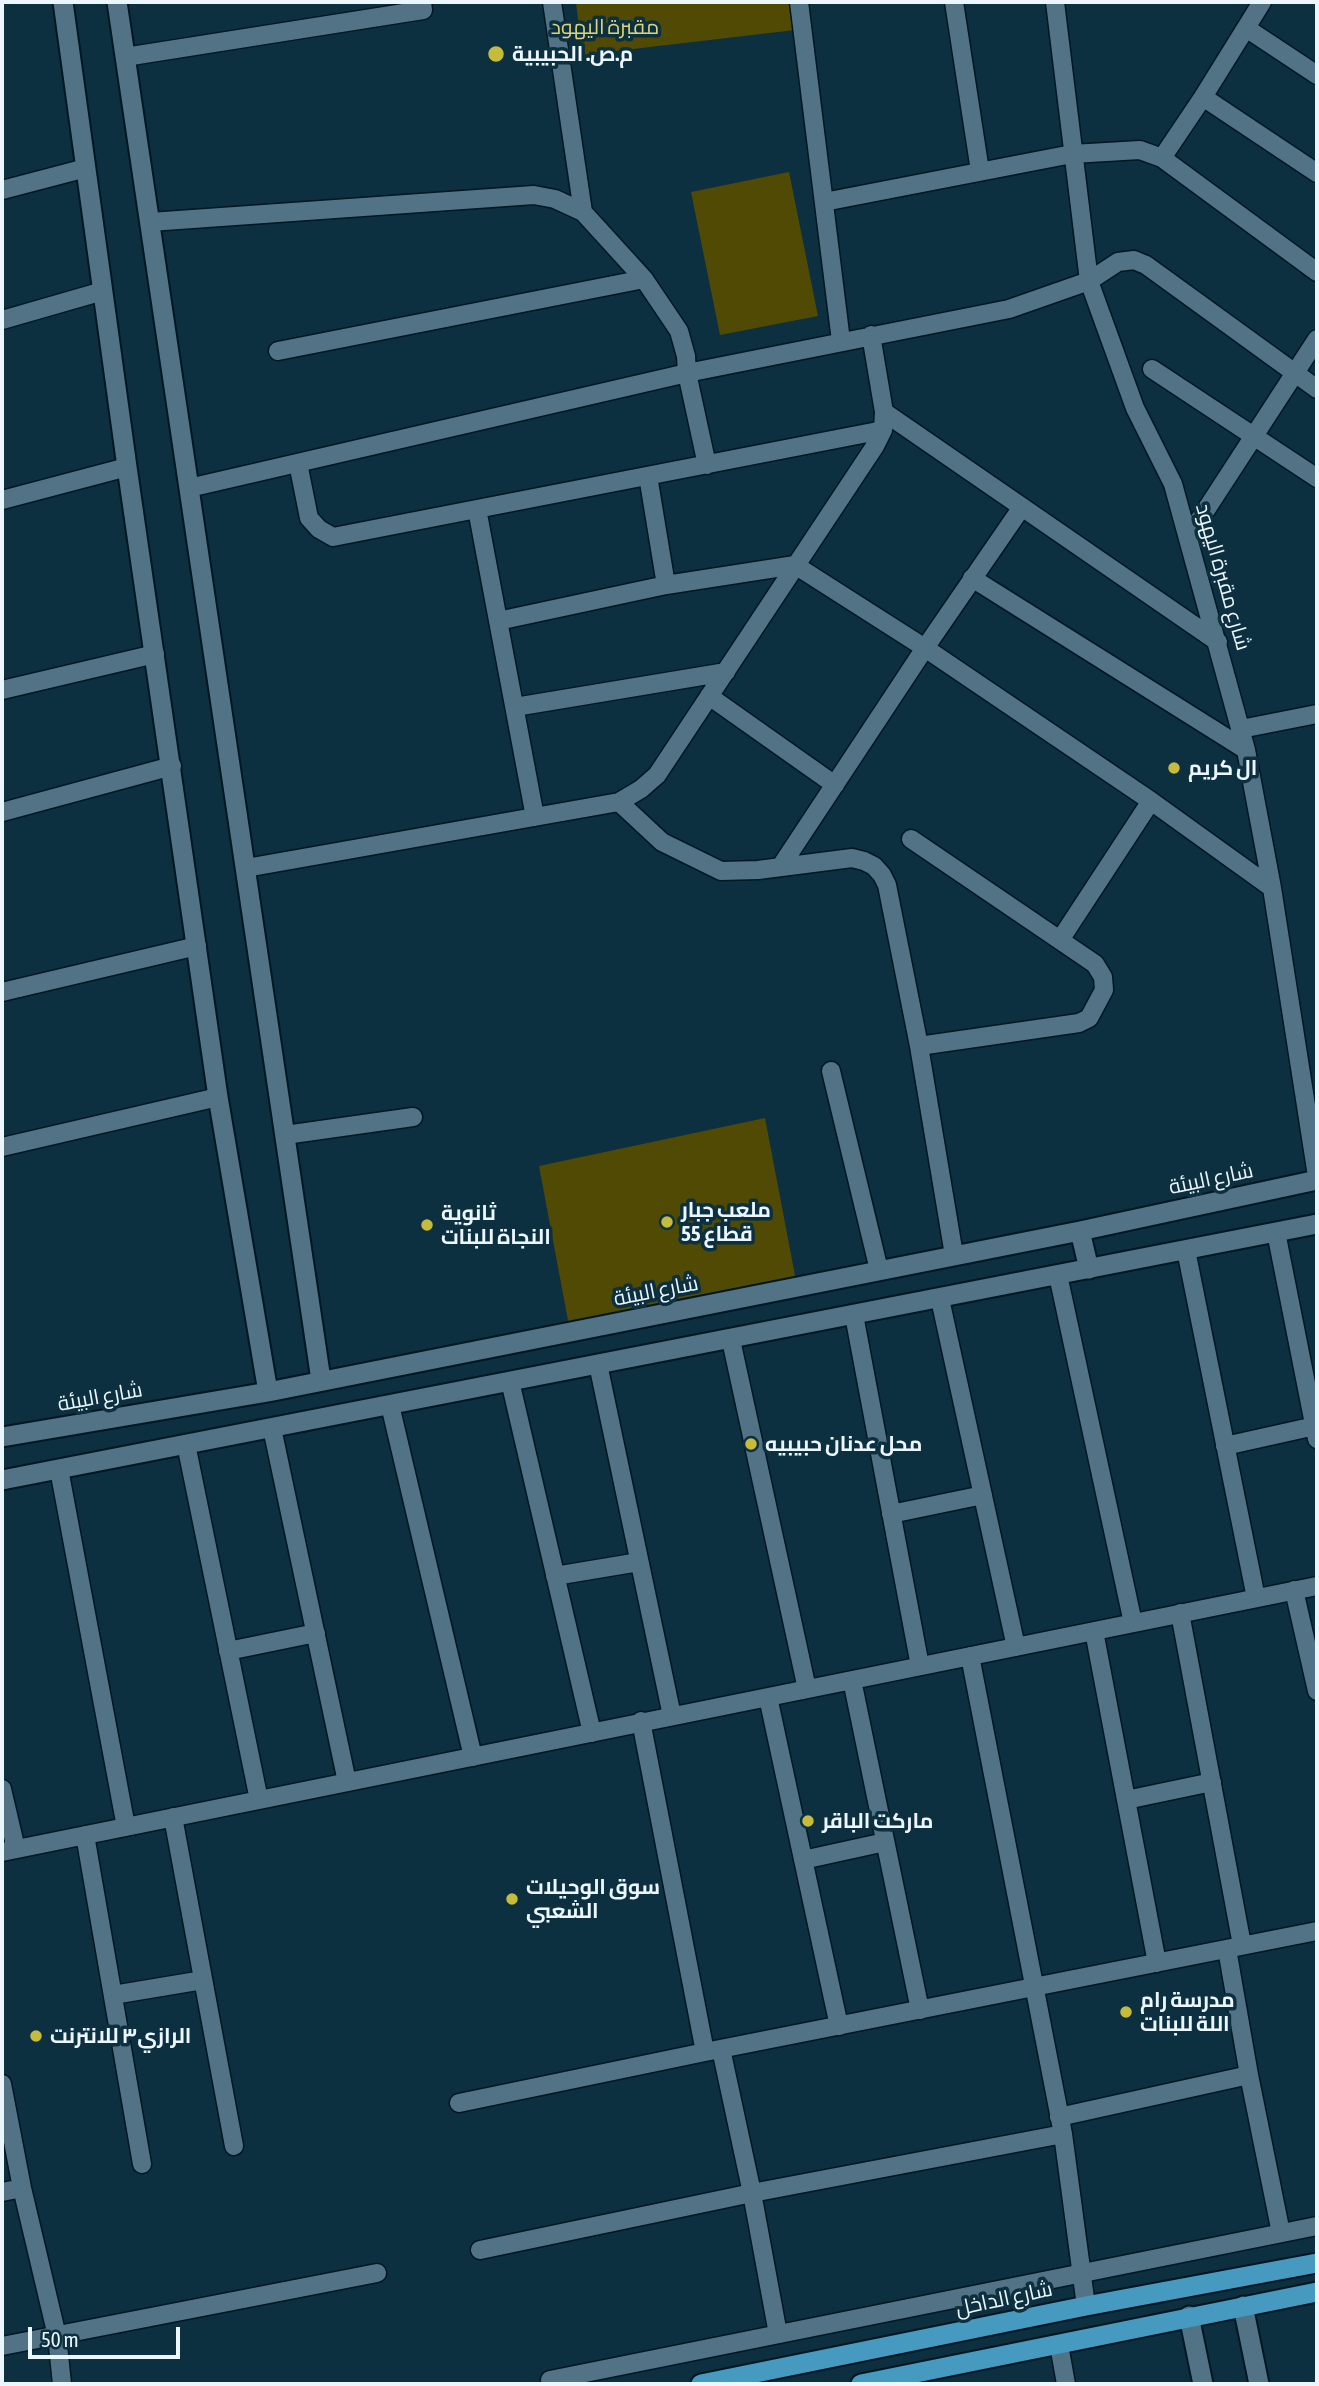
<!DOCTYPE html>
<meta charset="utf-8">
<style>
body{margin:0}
#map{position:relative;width:1319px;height:2386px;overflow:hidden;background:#0d3040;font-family:"Asap Condensed",sans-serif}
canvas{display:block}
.frame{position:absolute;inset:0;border:4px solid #ebf7fd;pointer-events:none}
.scale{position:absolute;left:28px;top:2327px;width:152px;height:32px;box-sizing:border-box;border:4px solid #ebf7fd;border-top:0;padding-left:9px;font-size:21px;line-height:24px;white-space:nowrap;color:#ebf7fd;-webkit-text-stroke:5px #0d3040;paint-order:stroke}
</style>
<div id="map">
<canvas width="1319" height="2386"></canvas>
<div class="frame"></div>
<div class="scale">50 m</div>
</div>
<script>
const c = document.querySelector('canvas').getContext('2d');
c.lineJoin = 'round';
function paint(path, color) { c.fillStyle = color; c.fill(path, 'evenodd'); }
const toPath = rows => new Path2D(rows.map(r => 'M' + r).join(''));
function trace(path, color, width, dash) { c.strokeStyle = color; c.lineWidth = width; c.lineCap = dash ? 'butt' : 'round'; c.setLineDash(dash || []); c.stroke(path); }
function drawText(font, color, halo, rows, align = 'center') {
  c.font = font + ' "Asap Condensed",Cairo,sans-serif'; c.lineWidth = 7; c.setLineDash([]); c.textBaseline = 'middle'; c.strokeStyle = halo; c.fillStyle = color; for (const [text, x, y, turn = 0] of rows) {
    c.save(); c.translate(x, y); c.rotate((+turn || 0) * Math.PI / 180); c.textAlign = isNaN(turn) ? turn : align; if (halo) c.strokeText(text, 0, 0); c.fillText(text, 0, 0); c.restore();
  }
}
const green = toPath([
 [576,2,792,2,795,30,582,55],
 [789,172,818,316,720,335,691,192],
 [765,1118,797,1286,570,1331,539,1166]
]);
const minor = toPath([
 [552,2,583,212],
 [799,2,841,341],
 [954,2,980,171],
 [1055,2,1089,281,1135,408,1173,484,1246,750,1272,888,1317,1176],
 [1246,28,1317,75],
 [125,57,423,10,422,2],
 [1203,97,1317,173],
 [1162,158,1203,97,1262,2],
 [2,190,86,168],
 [824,202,1072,154,1140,150,1162,158,1317,272],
 [150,222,534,195,555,199,583,212,644,279,679,331,686,356,687,373,707,465],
 [2,320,103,291],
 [278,351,644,279],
 [1152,369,1317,478],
 [884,412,1218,642],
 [298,463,309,518,319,529,333,537,883,430],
 [648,476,666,585],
 [189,488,687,373,1009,309,1089,281,1118,262,1134,260,1146,265,1317,389],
 [2,500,127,467],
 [477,509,535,817],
 [1189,536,1317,339],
 [972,578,1246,750],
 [498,621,666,585,795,565,925,648,1022,507],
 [2,690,155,654],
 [709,696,835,785],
 [515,707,726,672],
 [1241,729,1317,714],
 [619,802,662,842,721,871,758,870,852,858,864,861,874,866,882,875,887,885,919,1046,954,1255],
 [2,812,172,766],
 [911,839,1095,964,1103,977,1104,990,1089,1018,1079,1023,919,1046],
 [781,866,925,648,1151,801,1272,888],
 [246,868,619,802,641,789,657,775,875,446,883,430,884,412,871,335],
 [1060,940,1151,801],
 [2,992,197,946],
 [831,1071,879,1270],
 [285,1135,413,1117],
 [2,1147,218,1097],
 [1276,1232,1317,1439],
 [1186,1250,1256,1598],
 [1058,1275,1133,1623],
 [940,1299,1016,1647],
 [854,1315,920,1666],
 [731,1340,807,1689],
 [598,1364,672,1716],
 [510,1381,592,1733],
 [390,1405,473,1757],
 [272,1428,347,1782],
 [186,1444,259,1800],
 [1225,1446,1315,1426],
 [59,1469,126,1827],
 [891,1514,983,1495],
 [555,1576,639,1562],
 [1294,1590,1317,1691],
 [1180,1613,1242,1945],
 [1094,1631,1157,1963],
 [228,1651,316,1633],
 [970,1656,1063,2134,1086,2306],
 [852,1680,920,2010],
 [768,1697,839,2026],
 [641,1721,705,2052],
 [2,1789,16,1849],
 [1126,1800,1212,1782],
 [173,1817,234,2146],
 [85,1835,142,2164],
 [2,1852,1317,1586],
 [803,1860,885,1842],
 [1227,1949,1249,2075,1281,2233],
 [113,1995,203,1980],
 [721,2049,752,2193,778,2334],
 [2,2084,22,2188,57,2336,62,2384],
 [459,2103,705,2052,1317,1931],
 [1059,2117,1249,2075],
 [2,2192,22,2188],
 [480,2250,752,2193,1063,2134],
 [1059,2345,1066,2384],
 [2,2346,377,2273],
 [550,2380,1317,2226]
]);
const tertiary = toPath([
 [63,2,127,467,218,1097,268,1392],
 [117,2,321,1380],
 [1080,1231,1089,1269],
 [2,1437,268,1392,1080,1231,1317,1180],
 [2,1480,1317,1224],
 [1243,2306,1259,2384],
 [1189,2316,1203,2384]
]);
const primary = toPath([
 [701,2384,1086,2306,1317,2263],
 [861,2384,1317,2292]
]);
const markers = [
 [496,54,9,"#c7bb3b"],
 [1174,768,7,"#c7bb3b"],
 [667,1222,7,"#c7bb3b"],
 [427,1225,7,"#c7bb3b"],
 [751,1444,7,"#c7bb3b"],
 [808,1821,7,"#c7bb3b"],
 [512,1899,7,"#c7bb3b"],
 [1126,2012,7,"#c7bb3b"],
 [36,2036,7,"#c7bb3b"]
];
const parkNames = [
 ["مقبرة اليهود",605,27]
];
const poiNames = [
 ["م.ص. الحبيبية",512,54],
 ["ال كريم",1188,768],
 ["ملعب جبار",681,1210],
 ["قطاع 55",681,1234],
 ["ثانوية",441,1213],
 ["النجاة للبنات",441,1237],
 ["محل عدنان حبيبيه",765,1444],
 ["ماركت الباقر",822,1821],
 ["سوق الوحيلات",526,1887],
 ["الشعبي",526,1911],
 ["مدرسة رام",1140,2000],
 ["اللة للبنات",1140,2024],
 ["الرازي٣ للانترنت",50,2036]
];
const streetNames = [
 ["شارع مقبرة اليهود",1223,577,74],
 ["شارع البيئة",1211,1179,-12],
 ["شارع البيئة",656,1291,-11],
 ["شارع البيئة",100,1397,-10],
 ["شارع الداخل",1004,2299,-12]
];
paint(green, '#504a04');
trace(minor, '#001723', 21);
trace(tertiary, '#001723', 23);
trace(primary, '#001723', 23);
trace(minor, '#517385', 18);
trace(tertiary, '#517385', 19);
trace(primary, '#469ac0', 19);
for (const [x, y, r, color] of markers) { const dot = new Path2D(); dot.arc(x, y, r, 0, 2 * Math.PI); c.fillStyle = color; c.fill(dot); trace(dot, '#0d3040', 2.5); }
drawText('21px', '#ddd478', '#0d3040', parkNames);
drawText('bold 21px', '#ebf7fd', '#0d3040', poiNames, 'left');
drawText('21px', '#ebf7fd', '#0d3040', streetNames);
</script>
